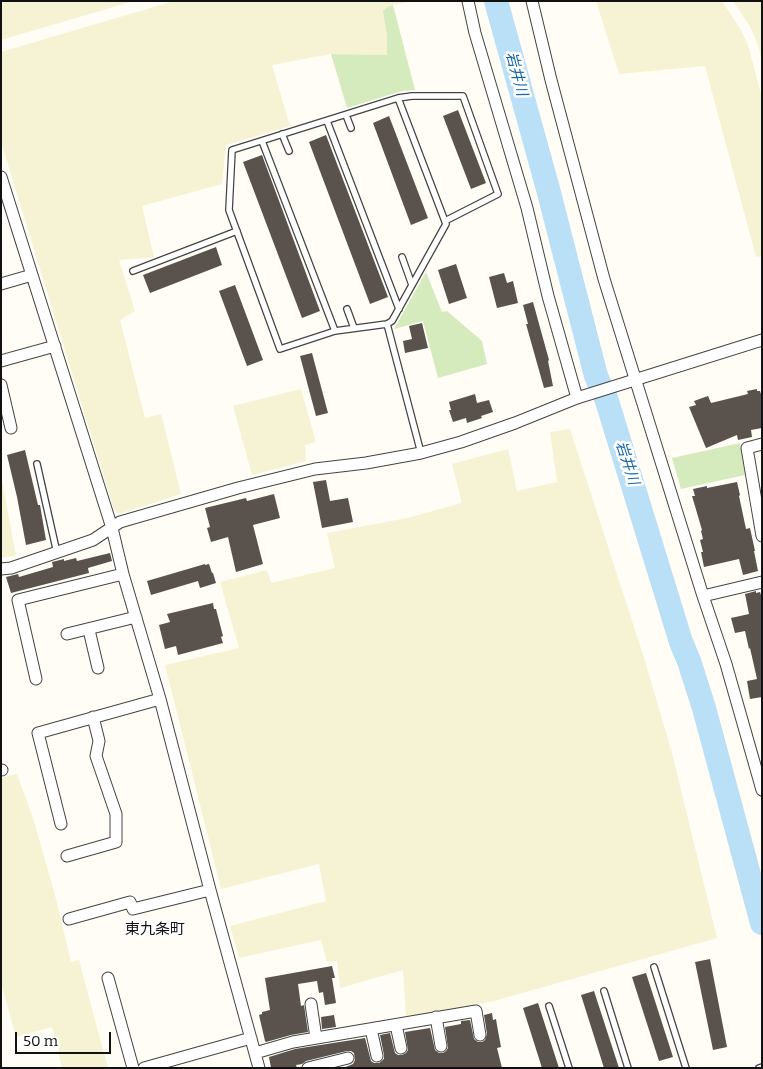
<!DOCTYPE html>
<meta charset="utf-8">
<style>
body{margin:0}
#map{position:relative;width:763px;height:1069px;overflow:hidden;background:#fffdf5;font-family:Bitter,serif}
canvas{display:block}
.frame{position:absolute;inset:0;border:2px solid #111;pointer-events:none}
.scale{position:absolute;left:15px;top:1032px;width:96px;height:22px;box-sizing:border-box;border:2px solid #111;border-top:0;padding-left:6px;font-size:15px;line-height:18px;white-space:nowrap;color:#111;-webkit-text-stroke:4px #fff;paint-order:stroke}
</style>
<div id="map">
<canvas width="763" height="1069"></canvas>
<div class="frame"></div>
<div class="scale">50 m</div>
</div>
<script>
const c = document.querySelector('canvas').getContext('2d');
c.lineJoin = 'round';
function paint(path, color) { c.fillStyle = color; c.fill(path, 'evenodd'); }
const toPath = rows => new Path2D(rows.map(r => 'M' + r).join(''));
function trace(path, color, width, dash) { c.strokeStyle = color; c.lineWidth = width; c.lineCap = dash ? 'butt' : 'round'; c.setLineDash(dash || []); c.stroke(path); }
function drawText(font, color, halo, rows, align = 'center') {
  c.font = font + ' Bitter,"Noto Sans JP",serif'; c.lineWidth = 5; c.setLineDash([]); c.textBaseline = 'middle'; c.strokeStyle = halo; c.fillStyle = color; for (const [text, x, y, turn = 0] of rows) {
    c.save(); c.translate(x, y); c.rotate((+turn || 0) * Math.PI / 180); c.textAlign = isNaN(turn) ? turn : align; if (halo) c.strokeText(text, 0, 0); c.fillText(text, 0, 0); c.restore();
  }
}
const farmland = toPath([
 [1,1,134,1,1,40],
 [174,1,411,1,389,6,387,35,387,55,331,54,272,65,290,126,226,145,222,184,142,206,154,257,119,260,135,311,120,320,145,418,161,414,181,494,119,514,114,510,1,142,1,52],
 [596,1,722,1,741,30,748,45,762,98,762,256,756,257,705,66,619,74],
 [733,1,762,1,762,60,757,42,749,25],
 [301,389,316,442,305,445,306,461,252,475,233,406],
 [570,429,645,661,672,753,717,938,494,1001,406,1018,403,970,340,988,337,961,327,962,321,940,239,958,230,926,326,901,319,864,221,889,165,665,239,648,220,582,267,570,271,583,335,568,327,533,407,518,462,503,452,464,508,449,517,491,557,482,550,432],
 [1,475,16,556,1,558],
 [17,774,33,818,55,895,71,962,79,960,108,1068,62,1068,52,1027,16,1037,1,983,1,778]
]);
const green = toPath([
 [393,5,415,90,402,91,347,108,331,54,387,55,387,35,383,11,389,6],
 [426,272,442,312,447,311,482,341,487,364,438,378,423,321,394,329],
 [740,443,745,475,681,489,672,458]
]);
const river = toPath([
 [496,1,548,189,596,376,606,398,681,642,689,661,704,708,762,923]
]);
const building = toPath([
 [458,110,486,183,471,189,443,116],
 [389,116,428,218,411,225,373,123],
 [326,135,388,297,370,304,309,142],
 [262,155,320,311,302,318,243,162],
 [216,247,222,265,150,293,143,275],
 [456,264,467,298,449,304,438,270],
 [504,273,507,283,513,281,518,303,497,308,489,277],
 [235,285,263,360,247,366,219,291],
 [533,302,549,360,548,361,553,386,544,388,526,324,528,324,523,305],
 [422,323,428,348,405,353,403,341,412,339,409,326],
 [312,353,328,413,316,416,300,356],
 [757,389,757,391,760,391,762,397,762,428,751,430,752,437,738,440,737,435,706,448,689,407,696,405,694,401,708,396,711,403,748,394,747,391],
 [475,394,477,403,489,400,493,412,481,416,482,418,467,423,466,418,453,422,449,410,451,410,449,402],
 [25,450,38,505,40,505,46,540,26,545,17,497,7,455],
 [326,480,330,501,348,498,353,522,322,528,313,482],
 [737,482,740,495,739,496,746,529,750,528,755,551,754,551,758,571,743,575,739,559,704,567,701,552,703,552,700,540,703,539,701,531,702,530,692,496,695,496,693,489,707,486,707,488],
 [274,494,280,518,253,525,263,564,236,572,228,537,211,542,207,528,210,527,205,508,246,498,247,501],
 [110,553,112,561,88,568,89,573,11,593,6,577,18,574,19,577,53,567,52,562,64,559,64,561,76,558,77,561],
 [205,564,205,565,209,564,212,573,213,573,216,583,200,588,198,581,151,595,147,581],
 [756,591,756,593,760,592,762,598,762,697,750,699,747,681,757,679,750,648,749,649,745,631,735,633,731,618,749,614,745,594],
 [213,603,214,609,216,609,223,636,221,637,223,643,178,655,176,646,165,649,159,625,170,622,167,614],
 [710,959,727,1047,713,1050,695,962],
 [332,966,335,978,332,978,336,1003,325,1005,323,992,319,993,317,981,298,984,301,1006,304,1005,308,1032,291,1035,266,1042,265,1041,259,1015,262,1014,262,1012,270,1010,265,978],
 [646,973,673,1057,659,1061,632,977],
 [594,991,619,1068,604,1068,581,995],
 [538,1003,559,1068,542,1068,523,1008],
 [492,1013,493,1020,496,1019,498,1031,501,1047,497,1048,502,1068,343,1068,353,1064,355,1060,354,1053,351,1051,347,1051,306,1061,302,1064,296,1065,297,1068,271,1068,269,1057,295,1049,365,1038,371,1061,374,1063,379,1063,384,1059,384,1055,380,1035,390,1033,395,1053,398,1055,402,1055,406,1053,408,1050,405,1032,430,1028,435,1050,439,1053,443,1053,446,1051,448,1048,445,1027,461,1024,461,1021,470,1020,474,1039,478,1042,482,1042,485,1040,487,1034,484,1015],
 [334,1015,336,1027,322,1029,321,1017]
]);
const service = toPath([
 [398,98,446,224,392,321,387,324,335,331,280,349,229,210,232,150,398,98],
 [398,98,412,96,463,96,498,194,445,221],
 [346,115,351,128],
 [327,121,399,309],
 [282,134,289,151],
 [262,141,335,331],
 [402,257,412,285],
 [133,271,237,231],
 [347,309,354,328],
 [387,324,421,453],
 [37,464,57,553],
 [654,967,686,1068],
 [604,991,628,1068],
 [549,1006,569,1068],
 [759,1068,762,1067]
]);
const minor = toPath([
 [468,1,475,33,527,208,548,296,577,398],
 [532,1,551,80,604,279,703,596,726,664,762,790],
 [1,177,112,528,123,574,160,699,210,890,259,1068],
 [1,284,32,275],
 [1,361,55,346],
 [1,385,11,428],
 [762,444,747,448,762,536],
 [1,569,11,568,93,540,120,522,238,488,315,469,366,463,421,453,461,442,515,423,577,398,762,340],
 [703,596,762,582],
 [89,630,98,668],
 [67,634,136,617],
 [36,679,18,600,123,574],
 [1,770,2,770],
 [61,824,38,733,160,699],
 [67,856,116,842,116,814,96,756,99,741,93,717],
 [69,919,130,902,133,909,210,890],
 [108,978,133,1068],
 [311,1004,316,1038],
 [436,1017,441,1046],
 [396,1025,401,1048],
 [371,1029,377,1056],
 [255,1053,293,1042,476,1011,480,1035],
 [144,1068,251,1038],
 [308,1068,348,1058]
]);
const waterNames = [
 ["岩井川",516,74,75],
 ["岩井川",627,463,72]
];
const neighbourhoodNames = [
 ["東九条町",155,930]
];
paint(farmland, '#f6f3d4');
paint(green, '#d5ebbd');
trace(river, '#b9e0f7', 24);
paint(building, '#5a524d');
trace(service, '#444', 8);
trace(minor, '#444', 13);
trace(service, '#fff', 5.5);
trace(minor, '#fff', 11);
drawText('italic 15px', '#1768a6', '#fff', waterNames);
drawText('15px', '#111', '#fff', neighbourhoodNames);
</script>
